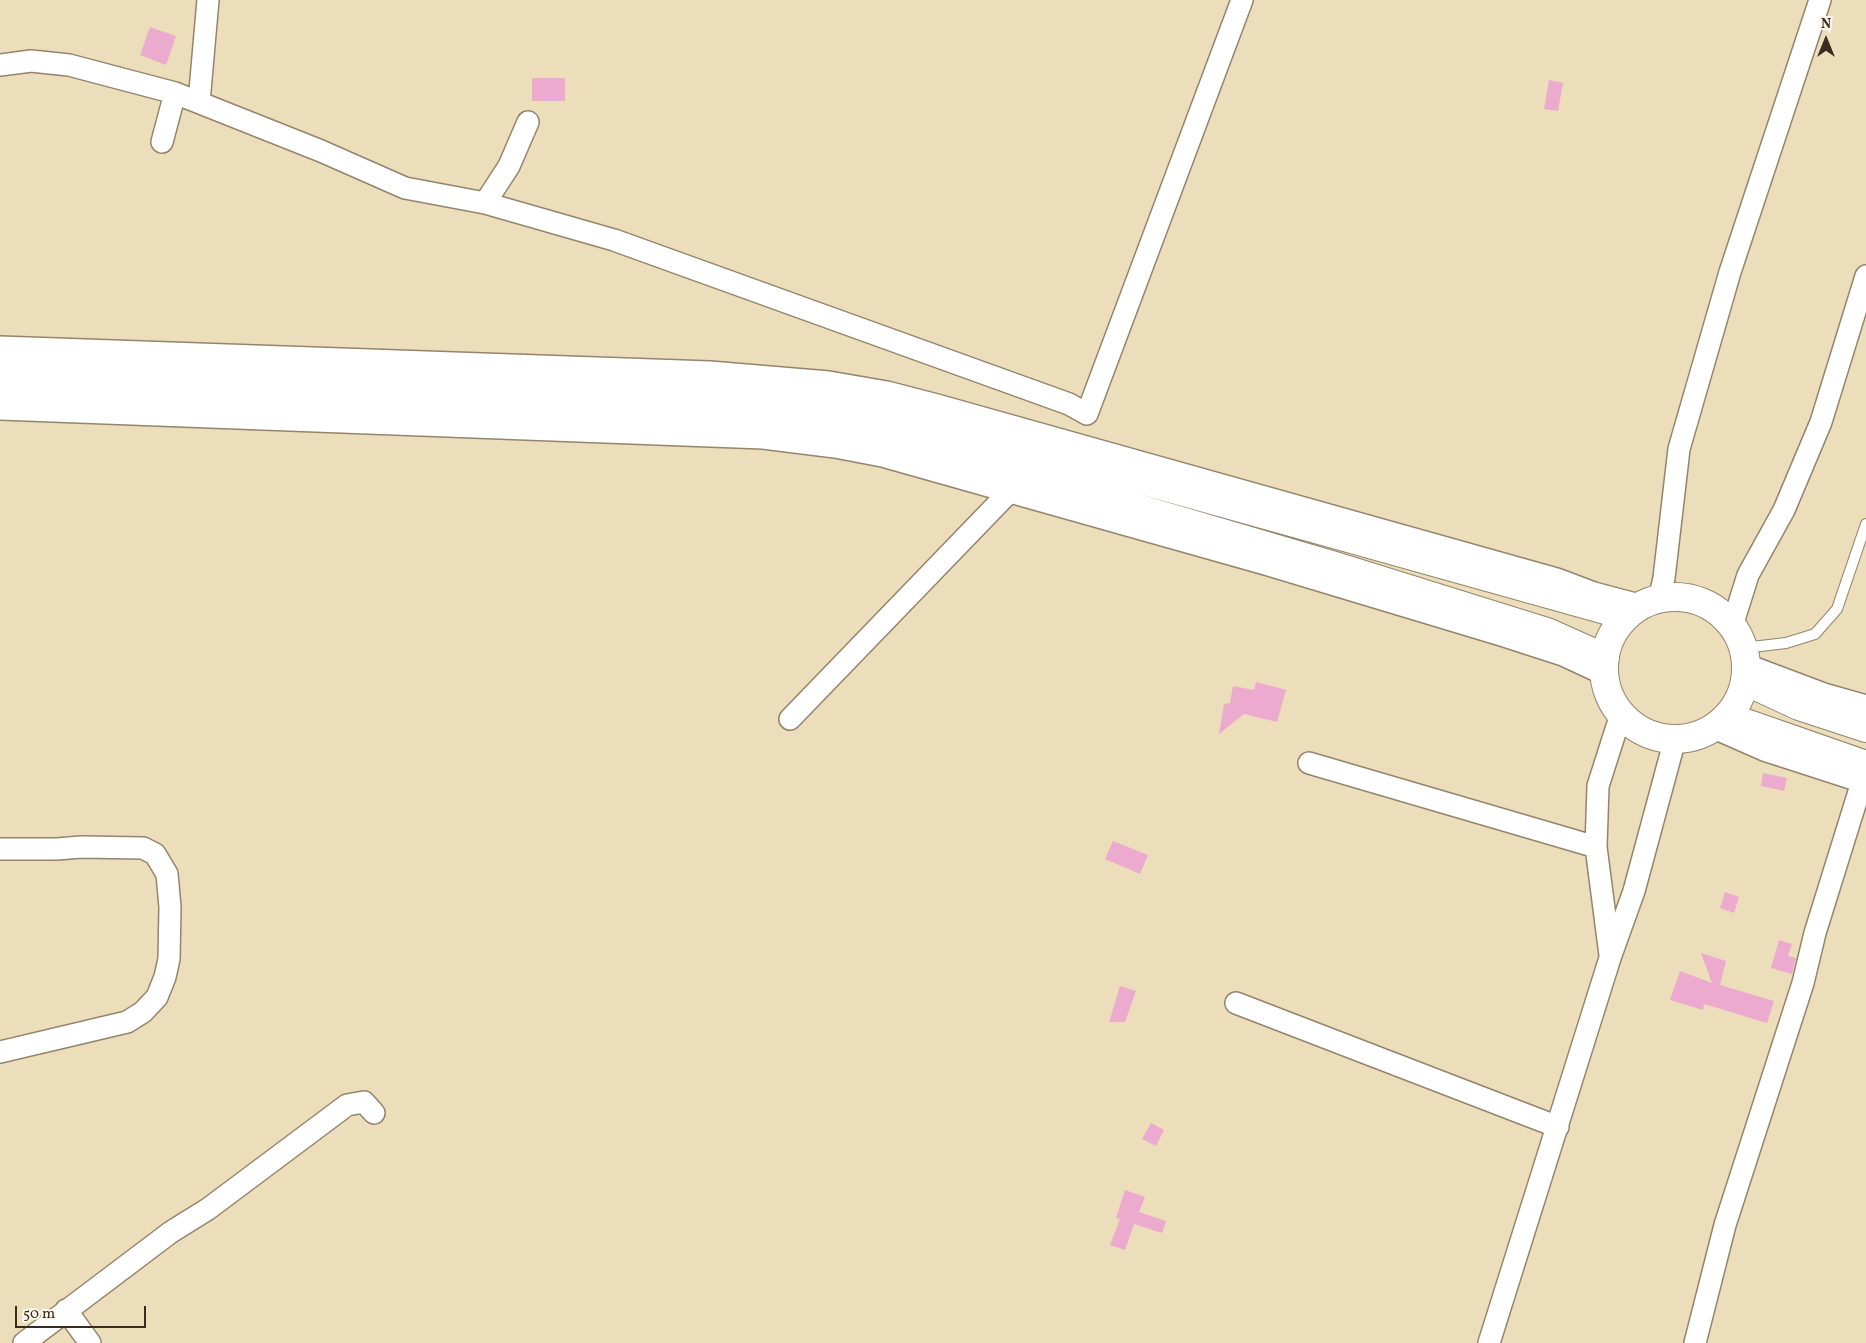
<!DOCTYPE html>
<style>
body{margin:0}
#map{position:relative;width:1866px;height:1343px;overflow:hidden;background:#ecdeba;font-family:Vollkorn,serif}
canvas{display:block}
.north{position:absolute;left:1801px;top:15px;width:50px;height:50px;-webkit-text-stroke:4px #fbf7ec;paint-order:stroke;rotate:0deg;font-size:14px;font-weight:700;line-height:20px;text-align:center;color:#3b2a1e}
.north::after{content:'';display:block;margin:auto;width:18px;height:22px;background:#3b2a1e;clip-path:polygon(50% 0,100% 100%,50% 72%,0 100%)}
.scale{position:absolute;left:15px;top:1306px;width:131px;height:22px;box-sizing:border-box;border:2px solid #3b2a1e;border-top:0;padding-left:6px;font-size:15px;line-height:18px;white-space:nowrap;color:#3b2a1e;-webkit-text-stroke:4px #fbf7ec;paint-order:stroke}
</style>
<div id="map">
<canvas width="1866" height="1343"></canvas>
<div class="north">N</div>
<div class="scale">50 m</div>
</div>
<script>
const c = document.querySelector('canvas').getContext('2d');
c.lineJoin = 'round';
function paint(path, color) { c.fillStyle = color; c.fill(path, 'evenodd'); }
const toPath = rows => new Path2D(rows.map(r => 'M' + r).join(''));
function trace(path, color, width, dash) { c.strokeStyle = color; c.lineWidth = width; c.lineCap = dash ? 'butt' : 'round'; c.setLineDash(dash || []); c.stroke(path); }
const building = toPath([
 [150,27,176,36,166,65,140,55],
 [532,78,565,78,565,101,532,101],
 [1549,80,1563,83,1558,111,1544,109],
 [1256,682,1286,690,1277,722,1244,714,1219,734,1224,704,1230,703,1233,686,1254,690],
 [1763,773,1787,778,1784,791,1761,786],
 [1113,841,1148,855,1140,874,1105,859],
 [1725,892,1739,897,1734,913,1720,908],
 [1779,940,1792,944,1788,956,1796,958,1792,974,1771,968],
 [1701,953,1726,961,1720,985,1774,1001,1767,1023,1704,1004,1703,1010,1670,1000,1680,971,1712,983],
 [1120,986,1136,991,1125,1022,1109,1022],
 [1151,1123,1164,1130,1156,1146,1142,1139],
 [1125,1190,1145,1197,1139,1212,1166,1221,1162,1233,1134,1224,1125,1250,1110,1245,1120,1219,1116,1218]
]);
const lane = toPath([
 [1743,648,1786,643,1815,634,1837,609,1866,524]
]);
const street = toPath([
 [0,65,31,61,69,65,175,93,321,151,405,188,485,203],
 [199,102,208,0],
 [528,122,509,166,485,203,614,240,1069,404,1087,414,1242,0],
 [162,142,175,93],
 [0,347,710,372,829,382,887,392,937,405,1557,579,1594,593,1643,606],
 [0,409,763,438,835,447,882,456,1265,564,1501,635,1563,655,1604,674],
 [1659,600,1664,578,1679,449,1730,272,1820,0],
 [1732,626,1748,575,1784,510,1821,422,1866,276],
 [1747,665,1824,694,1866,706],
 [790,719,1017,484],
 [1714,728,1764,750,1866,783],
 [1309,763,1596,847],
 [0,849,57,849,81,847,143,848,155,854,167,874,170,907,169,959,165,977,157,997,143,1012,127,1022,0,1052],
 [1610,955,1596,847,1598,786,1621,714],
 [1236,1003,1558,1127],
 [66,1310,90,1343],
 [24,1343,171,1232,208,1209,347,1105,364,1102,374,1113],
 [1489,1343,1610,958,1634,891,1675,739],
 [1695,1343,1725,1225,1803,983,1815,933,1862,782]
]);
const secondary = toPath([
 [0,365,764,394,821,400,884,411,1037,451,1627,616],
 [0,393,761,421,818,427,873,436,1024,475,1338,567,1547,632,1605,658],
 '1604 668a71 71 0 1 1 142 0a71 71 0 1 1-142 0Z',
 [1745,681,1799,706,1866,728],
 [1728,717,1866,765]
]);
paint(building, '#ebaace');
trace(lane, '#94846c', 12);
trace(street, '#94846c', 24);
trace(secondary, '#94846c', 30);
trace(lane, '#fff', 10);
trace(street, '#fff', 21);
trace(secondary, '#fff', 28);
</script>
